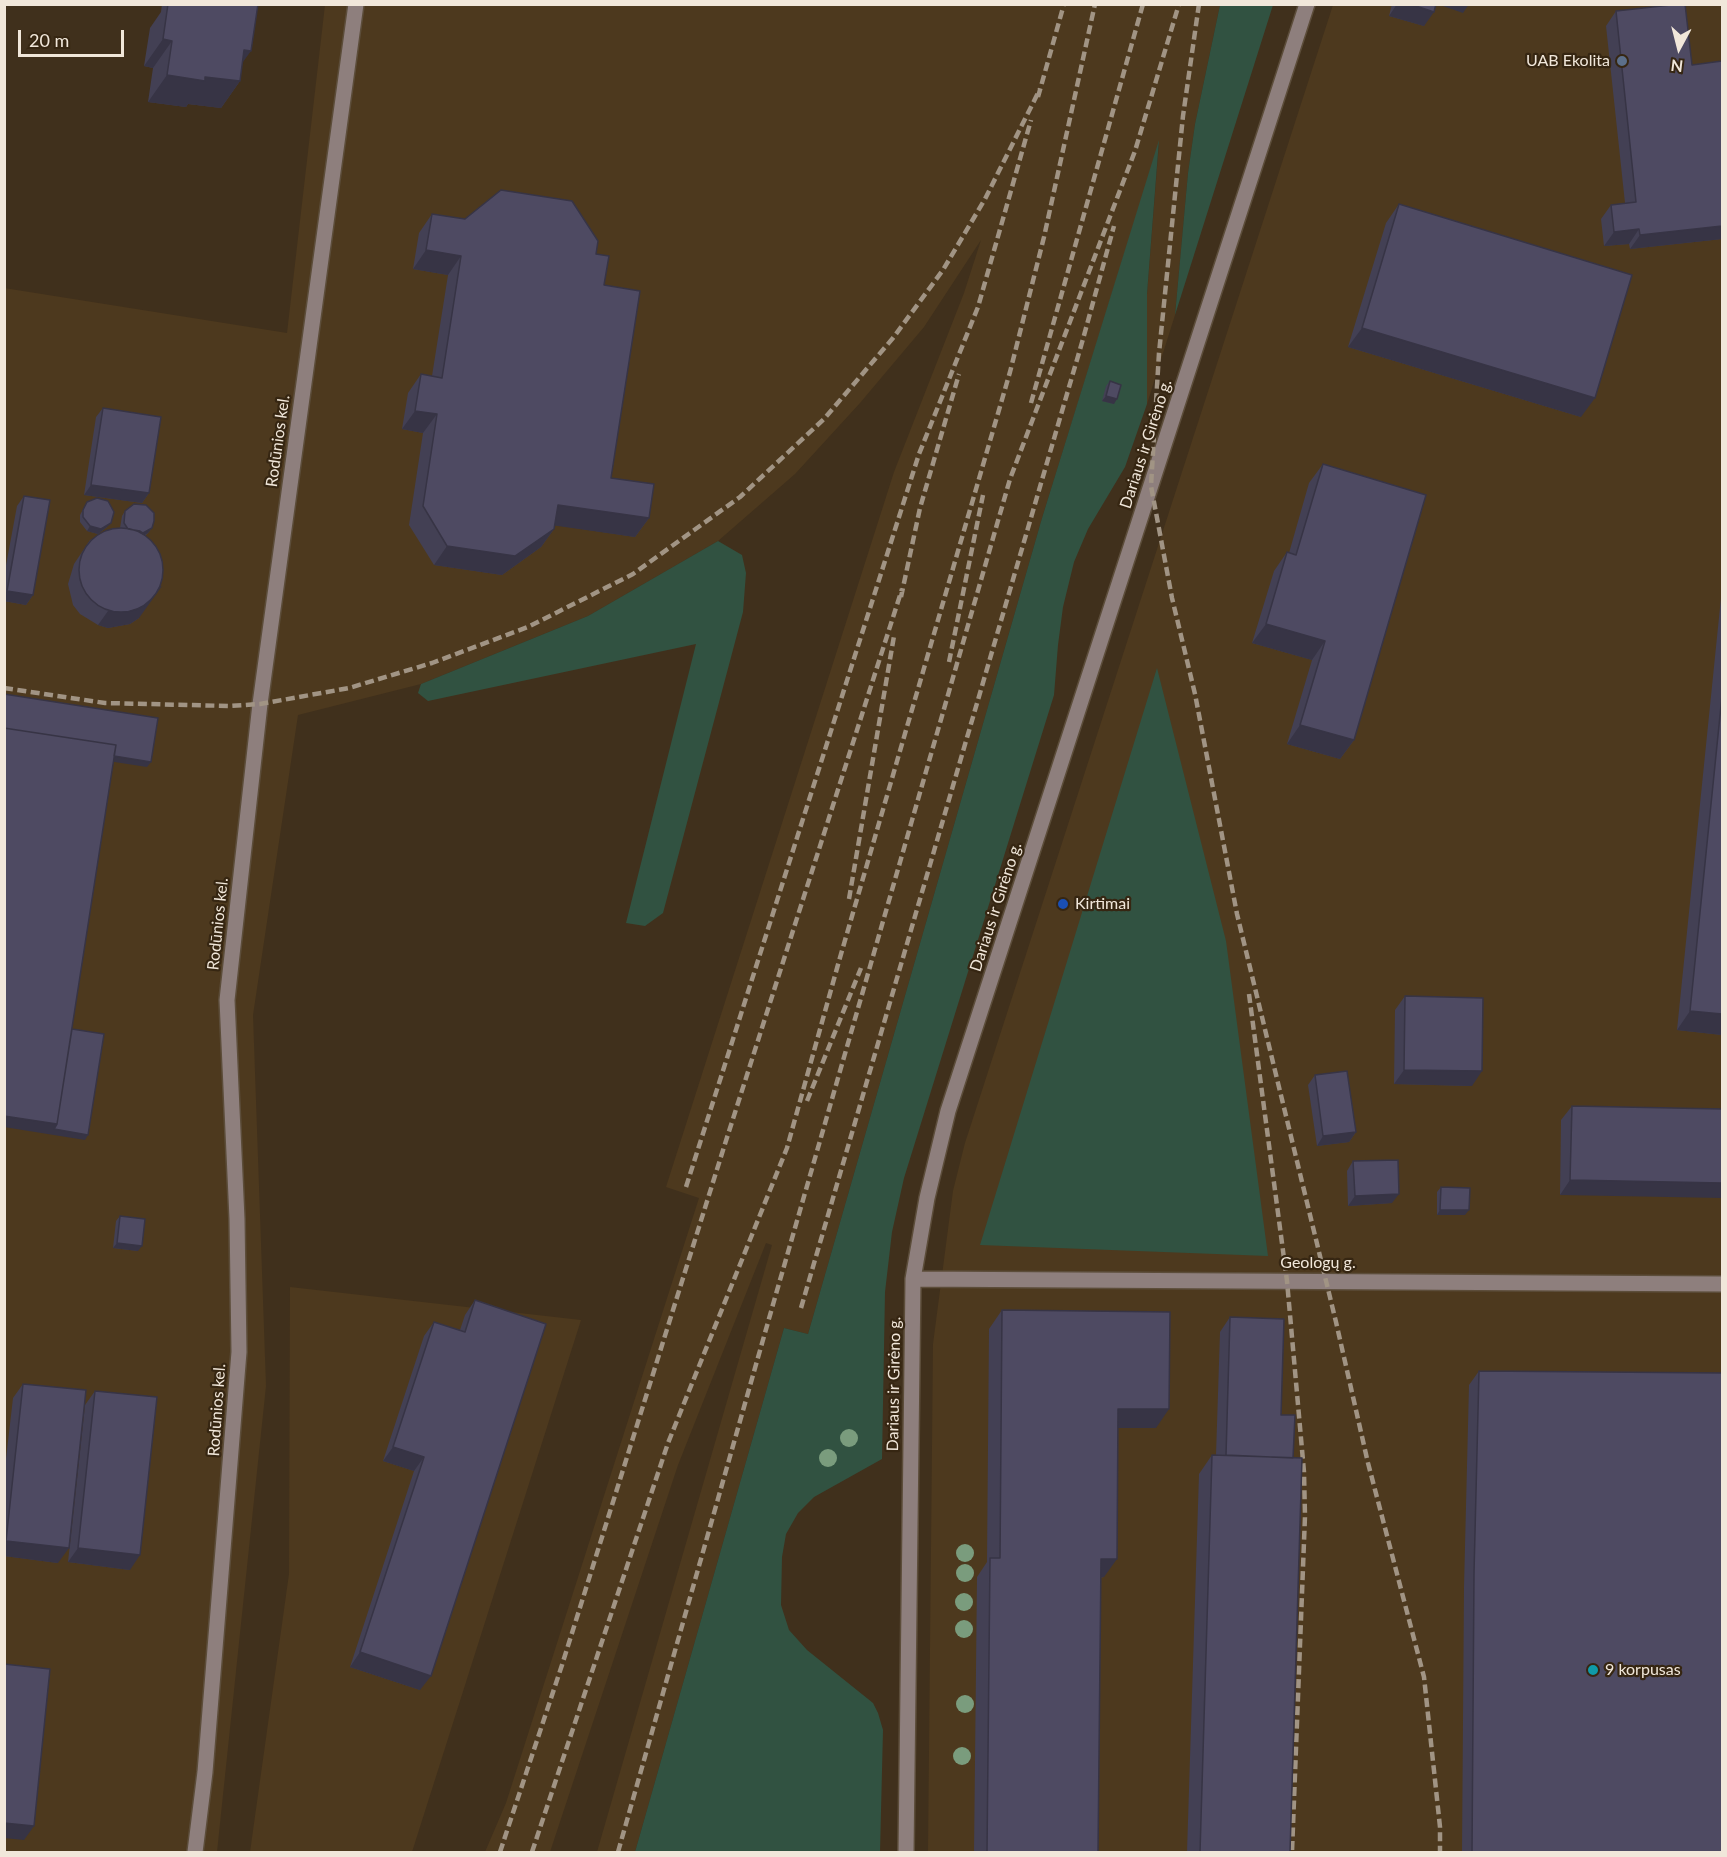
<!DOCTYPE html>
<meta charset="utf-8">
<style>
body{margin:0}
#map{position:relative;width:1727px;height:1857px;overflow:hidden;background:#40301c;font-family:Lato,sans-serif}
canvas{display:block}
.frame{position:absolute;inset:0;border:6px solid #f1e7da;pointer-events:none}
.north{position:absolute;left:1649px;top:18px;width:60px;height:60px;-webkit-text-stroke:4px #362612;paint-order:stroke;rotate:187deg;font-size:16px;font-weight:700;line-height:24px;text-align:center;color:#f1e7da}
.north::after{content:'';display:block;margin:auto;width:21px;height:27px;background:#f1e7da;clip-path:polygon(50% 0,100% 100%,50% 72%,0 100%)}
.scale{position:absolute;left:18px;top:30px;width:106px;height:27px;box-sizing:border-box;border:3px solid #f1e7da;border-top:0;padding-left:8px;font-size:18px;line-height:21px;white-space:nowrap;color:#f1e7da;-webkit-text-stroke:4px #362612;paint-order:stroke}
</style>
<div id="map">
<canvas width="1727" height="1857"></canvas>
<div class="frame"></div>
<div class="north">N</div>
<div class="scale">20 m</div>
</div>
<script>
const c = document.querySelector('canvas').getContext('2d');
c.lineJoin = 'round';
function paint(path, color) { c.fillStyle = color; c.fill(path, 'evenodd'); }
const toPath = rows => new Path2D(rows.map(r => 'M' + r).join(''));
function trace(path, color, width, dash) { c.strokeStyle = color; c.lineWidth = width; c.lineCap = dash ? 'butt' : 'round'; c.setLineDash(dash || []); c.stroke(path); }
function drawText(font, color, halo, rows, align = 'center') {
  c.font = font + ' Lato,sans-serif'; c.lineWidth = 4.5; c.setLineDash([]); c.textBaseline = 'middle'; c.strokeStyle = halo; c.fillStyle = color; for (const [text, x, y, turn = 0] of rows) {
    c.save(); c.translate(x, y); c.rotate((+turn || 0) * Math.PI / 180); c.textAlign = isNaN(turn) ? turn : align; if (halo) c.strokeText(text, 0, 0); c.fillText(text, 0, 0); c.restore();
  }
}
const built = toPath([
 [325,5,1220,5,1195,124,1188,173,1175,315,1147,404,1147,294,1159,143,1042,518,808,1334,784,1328,635,1852,597,1852,772,1245,766,1243,678,1465,550,1852,485,1852,506,1803,699,1198,666,1187,894,472,964,293,981,240,924,327,860,403,795,474,718,541,588,616,421,684,298,715,253,1015,266,1386,217,1852,5,1852,4,288,287,333],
 [1333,5,1722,5,1722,1852,928,1852,933,1344,953,1191,965,1143],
 [290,1287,581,1320,412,1852,250,1852,289,1574]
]);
const green = toPath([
 [1220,5,1273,5,1175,315,1188,173,1195,124],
 [1159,140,1147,294,1147,404,1125,467,1088,529,1074,562,1063,607,1058,645,1054,695,904,1178,892,1232,885,1292,882,1459,814,1497,798,1513,786,1534,782,1557,781,1605,789,1630,807,1650,873,1703,878,1713,883,1730,880,1852,635,1852,784,1328,808,1334,1042,518],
 [718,541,742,555,746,573,743,612,663,913,645,926,626,923,696,644,428,701,418,693,421,684,588,616],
 [1157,668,1226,941,1268,1256,980,1245]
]);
const minor = toPath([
 [913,1279,1722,1284],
 [195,1852,205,1772,239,1352,237,1219,227,1000,260,704,356,4],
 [906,1852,913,1279,927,1198,948,1111,1307,4]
]);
const rail = toPath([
 [1199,4,1183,116,1159,353,1151,486,1172,598,1195,694,1237,914,1336,1322,1368,1463,1424,1677,1440,1827,1440,1852],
 [1038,97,1064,4],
 [1031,403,1143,4],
 [901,597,920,508,959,374],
 [949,662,983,495],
 [4,688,105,703,230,706,260,704,349,688,432,663,528,627,633,574,740,497,824,419,893,338,943,270,985,199,1040,89],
 [849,899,894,636],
 [1249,994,1287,1281,1304,1472,1305,1516,1292,1852],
 [807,1101,861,968],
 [686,1187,919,454,978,307,1031,120],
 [801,1308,1083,339,1114,226],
 [500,1852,562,1665,724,1147,902,589],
 [532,1852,668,1443,787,1148,839,961,1010,372,1044,237,1095,4],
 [618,1852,774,1301,1010,479,1135,151,1179,4]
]);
const trees = [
 [849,1438],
 [828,1458],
 [965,1553],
 [965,1573],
 [964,1602],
 [964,1629],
 [965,1704],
 [962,1756]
];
const wall = toPath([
 [162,4,258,4,242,63,240,81,221,108,188,104,186,107,148,102,153,68,144,66,150,28,161,12],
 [1392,4,1436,4,1424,26,1389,16],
 [1616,11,1692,65,1722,239,1630,249,1629,244,1604,246,1601,219,1611,205,1625,203,1606,26],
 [1399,204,1581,417,1348,347,1386,223],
 [432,214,596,254,604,285,611,478,649,518,635,537,555,525,554,529,541,547,502,575,434,565,409,525,423,433,402,429,408,393,421,374,432,376,448,275,413,269,419,233],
 [1110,381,1114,404,1102,401,1106,386],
 [103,408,149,493,142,503,84,495,96,417],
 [1323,464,1354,740,1340,759,1287,744,1312,660,1252,643,1274,571,1287,552,1289,553,1309,483],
 [24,496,33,595,26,605,4,601,4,576,17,506],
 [87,502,107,527,98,534,87,531,80,522,80,515],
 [125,511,152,528,148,533,146,535,139,618,130,624,108,628,98,625,80,614,73,605,68,584,74,564,90,540,120,528,122,516],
 [1722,588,1722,1035,1677,1030],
 [1405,996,1472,1086,1394,1084,1395,1010],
 [1315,1075,1356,1132,1349,1142,1317,1146,1308,1085],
 [1572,1106,1722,1109,1560,1195,1561,1120],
 [1353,1161,1392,1203,1348,1206,1347,1171],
 [1441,1187,1465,1215,1437,1215,1437,1192],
 [120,1216,138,1251,113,1248,116,1221],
 [475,1300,420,1690,350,1667,414,1471,383,1461,424,1336,434,1322,460,1330,465,1315],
 [1002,1310,1156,1428,1118,1428,1104,1577,1100,1578,1098,1852,974,1852,977,1577,987,1562,989,1329],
 [1230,1317,1281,1415,1293,1458,1290,1852,1187,1852,1199,1474,1212,1455,1216,1455,1220,1332],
 [1479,1371,1722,1852,1462,1852,1464,1587,1469,1385],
 [23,1384,58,1563,4,1556,4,1476,13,1398],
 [95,1391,130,1570,68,1562,85,1405]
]);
const shadedWall = toPath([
 [1397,4,1410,4,1434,12,1424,26,1389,16],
 [1437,4,1469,4,1463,13],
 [163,39,172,41,153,68,144,66],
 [244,50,251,51,232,77],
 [167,75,205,77,240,81,221,108,188,104,186,107,148,102],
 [1722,226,1722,239,1630,249,1640,235],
 [1639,229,1629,244,1604,246,1614,232],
 [426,250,461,256,448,275,413,269],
 [1362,328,1595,398,1581,417,1348,347],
 [1106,396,1117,399,1114,404,1102,401],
 [415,411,437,414,423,433,402,429],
 [91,485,149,493,142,503,84,495],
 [558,505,649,518,635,537,544,524],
 [111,523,107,527,98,534,87,531,90,526],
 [152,528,148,533,138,539,127,537],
 [554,529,541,547,502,575,434,565,447,546],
 [162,586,139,618,130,624,108,628,98,625,108,611],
 [7,591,33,595,26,605,4,601,4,594],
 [1266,624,1325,641,1312,660,1252,643],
 [1300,725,1354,740,1340,759,1287,744],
 [111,756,151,762,147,767,108,761],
 [1690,1011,1722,1014,1722,1035,1677,1030],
 [1404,1070,1482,1071,1472,1086,1394,1084],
 [4,1116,57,1124,88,1135,85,1140,4,1127],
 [1356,1132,1349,1142,1317,1146,1323,1136],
 [1570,1180,1722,1183,1722,1198,1560,1195],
 [1399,1194,1392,1203,1348,1206,1355,1196],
 [1440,1210,1469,1210,1465,1215,1437,1215],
 [117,1243,142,1246,138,1251,113,1248],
 [1118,1409,1169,1409,1156,1428,1105,1428],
 [393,1447,424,1457,414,1471,383,1461],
 [6,1541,69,1548,58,1563,4,1556,4,1543],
 [78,1548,140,1555,130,1570,68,1562],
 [1101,1559,1117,1559,1104,1577,1087,1578],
 [360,1652,431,1676,420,1690,350,1667],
 [4,1823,34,1826,24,1840,4,1838]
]);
const building = toPath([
 [168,4,258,4,251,51,244,50,240,81,205,77,205,81,167,75,172,41,163,39,168,4],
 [1410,4,1436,4,1434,12,1410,4],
 [1680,4,1685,4,1692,65,1722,61,1722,226,1640,235,1639,229,1614,232,1611,205,1636,202,1616,11,1680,4],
 [501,190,572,201,598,241,596,254,609,256,604,285,640,291,611,478,654,484,649,518,558,505,554,529,515,556,447,546,423,506,437,414,415,411,421,374,442,378,461,256,426,250,432,214,465,219,501,190],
 [1399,204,1632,275,1595,398,1362,328,1399,204],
 [1110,381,1121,385,1117,399,1106,396,1110,381],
 [103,408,161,417,149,493,91,485,103,408],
 [1323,464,1426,495,1354,740,1300,725,1325,641,1266,624,1287,552,1296,555,1323,464],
 [24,496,50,500,33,595,7,591,24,496],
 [97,498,108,501,114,512,111,523,101,529,90,526,83,517,83,510,87,502,97,498],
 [134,504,146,505,154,513,154,521,152,528,143,533,140,531,128,529,124,523,125,511,134,504],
 '79 570a42 42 0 1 1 84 0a42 42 0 1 1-84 0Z',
 [4,694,158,718,151,762,114,756,116,745,4,728,4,694],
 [1722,696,1722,1014,1690,1011,1722,696],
 [4,728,116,745,57,1124,4,1116,4,728],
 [1405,996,1483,998,1482,1071,1404,1070,1405,996],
 [72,1029,104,1034,88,1135,54,1129,57,1124,72,1029],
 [1347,1071,1356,1132,1323,1136,1315,1075,1347,1071],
 [1572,1106,1722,1109,1722,1183,1570,1180,1572,1106],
 [1398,1160,1399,1194,1355,1196,1353,1161,1398,1160],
 [1441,1187,1470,1188,1469,1210,1440,1210,1441,1187],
 [120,1216,145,1219,142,1246,117,1243,120,1216],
 [475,1300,546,1324,431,1676,360,1652,424,1457,393,1447,434,1322,465,1332,475,1300],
 [1002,1310,1170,1312,1169,1409,1118,1409,1117,1559,1101,1559,1098,1852,987,1852,990,1558,1000,1558,1002,1310],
 [1230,1317,1284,1319,1281,1415,1295,1415,1293,1458,1226,1455,1230,1317],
 [1479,1371,1722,1373,1722,1852,1472,1852,1474,1573,1479,1371],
 [23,1384,86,1390,69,1548,6,1541,23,1384],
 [95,1391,157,1397,140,1555,78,1548,95,1391],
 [1212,1455,1302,1458,1290,1852,1200,1852,1212,1455],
 [4,1664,50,1669,34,1826,4,1823,4,1664]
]);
const markers = [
 [1622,61,6,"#5c6f8a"],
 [1063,904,6,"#1a4fb4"],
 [1593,1670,6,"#0f9aa8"]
];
const poiNames = [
 ["UAB Ekolita",1610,61,"right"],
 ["Kirtimai",1075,904],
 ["9 korpusas",1605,1670]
];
const streetNames = [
 ["Rodūnios kel.",278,441,-82],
 ["Dariaus ir Girėno g.",1146,444,-72],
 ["Dariaus ir Girėno g.",996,907,-72],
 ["Rodūnios kel.",218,924,-84],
 ["Geologų g.",1318,1263],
 ["Dariaus ir Girėno g.",894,1384,-89],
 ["Rodūnios kel.",217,1410,-86]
];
paint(built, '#4d391e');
paint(green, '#315241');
trace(minor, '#5c4d3a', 18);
trace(minor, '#8e7f7d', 15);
trace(rail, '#a19484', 4.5, [9, 4.5]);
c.fillStyle = '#7a9c7d';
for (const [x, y] of trees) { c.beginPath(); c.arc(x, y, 9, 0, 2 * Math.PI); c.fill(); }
paint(wall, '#434054');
paint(shadedWall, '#373445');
paint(building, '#4e4a62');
trace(building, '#373445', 1.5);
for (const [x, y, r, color] of markers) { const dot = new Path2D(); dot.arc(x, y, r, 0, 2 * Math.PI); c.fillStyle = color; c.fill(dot); trace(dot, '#362612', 2); }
drawText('16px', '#f1e7da', '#362612', poiNames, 'left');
drawText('16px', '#f1e7da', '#362612', streetNames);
</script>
